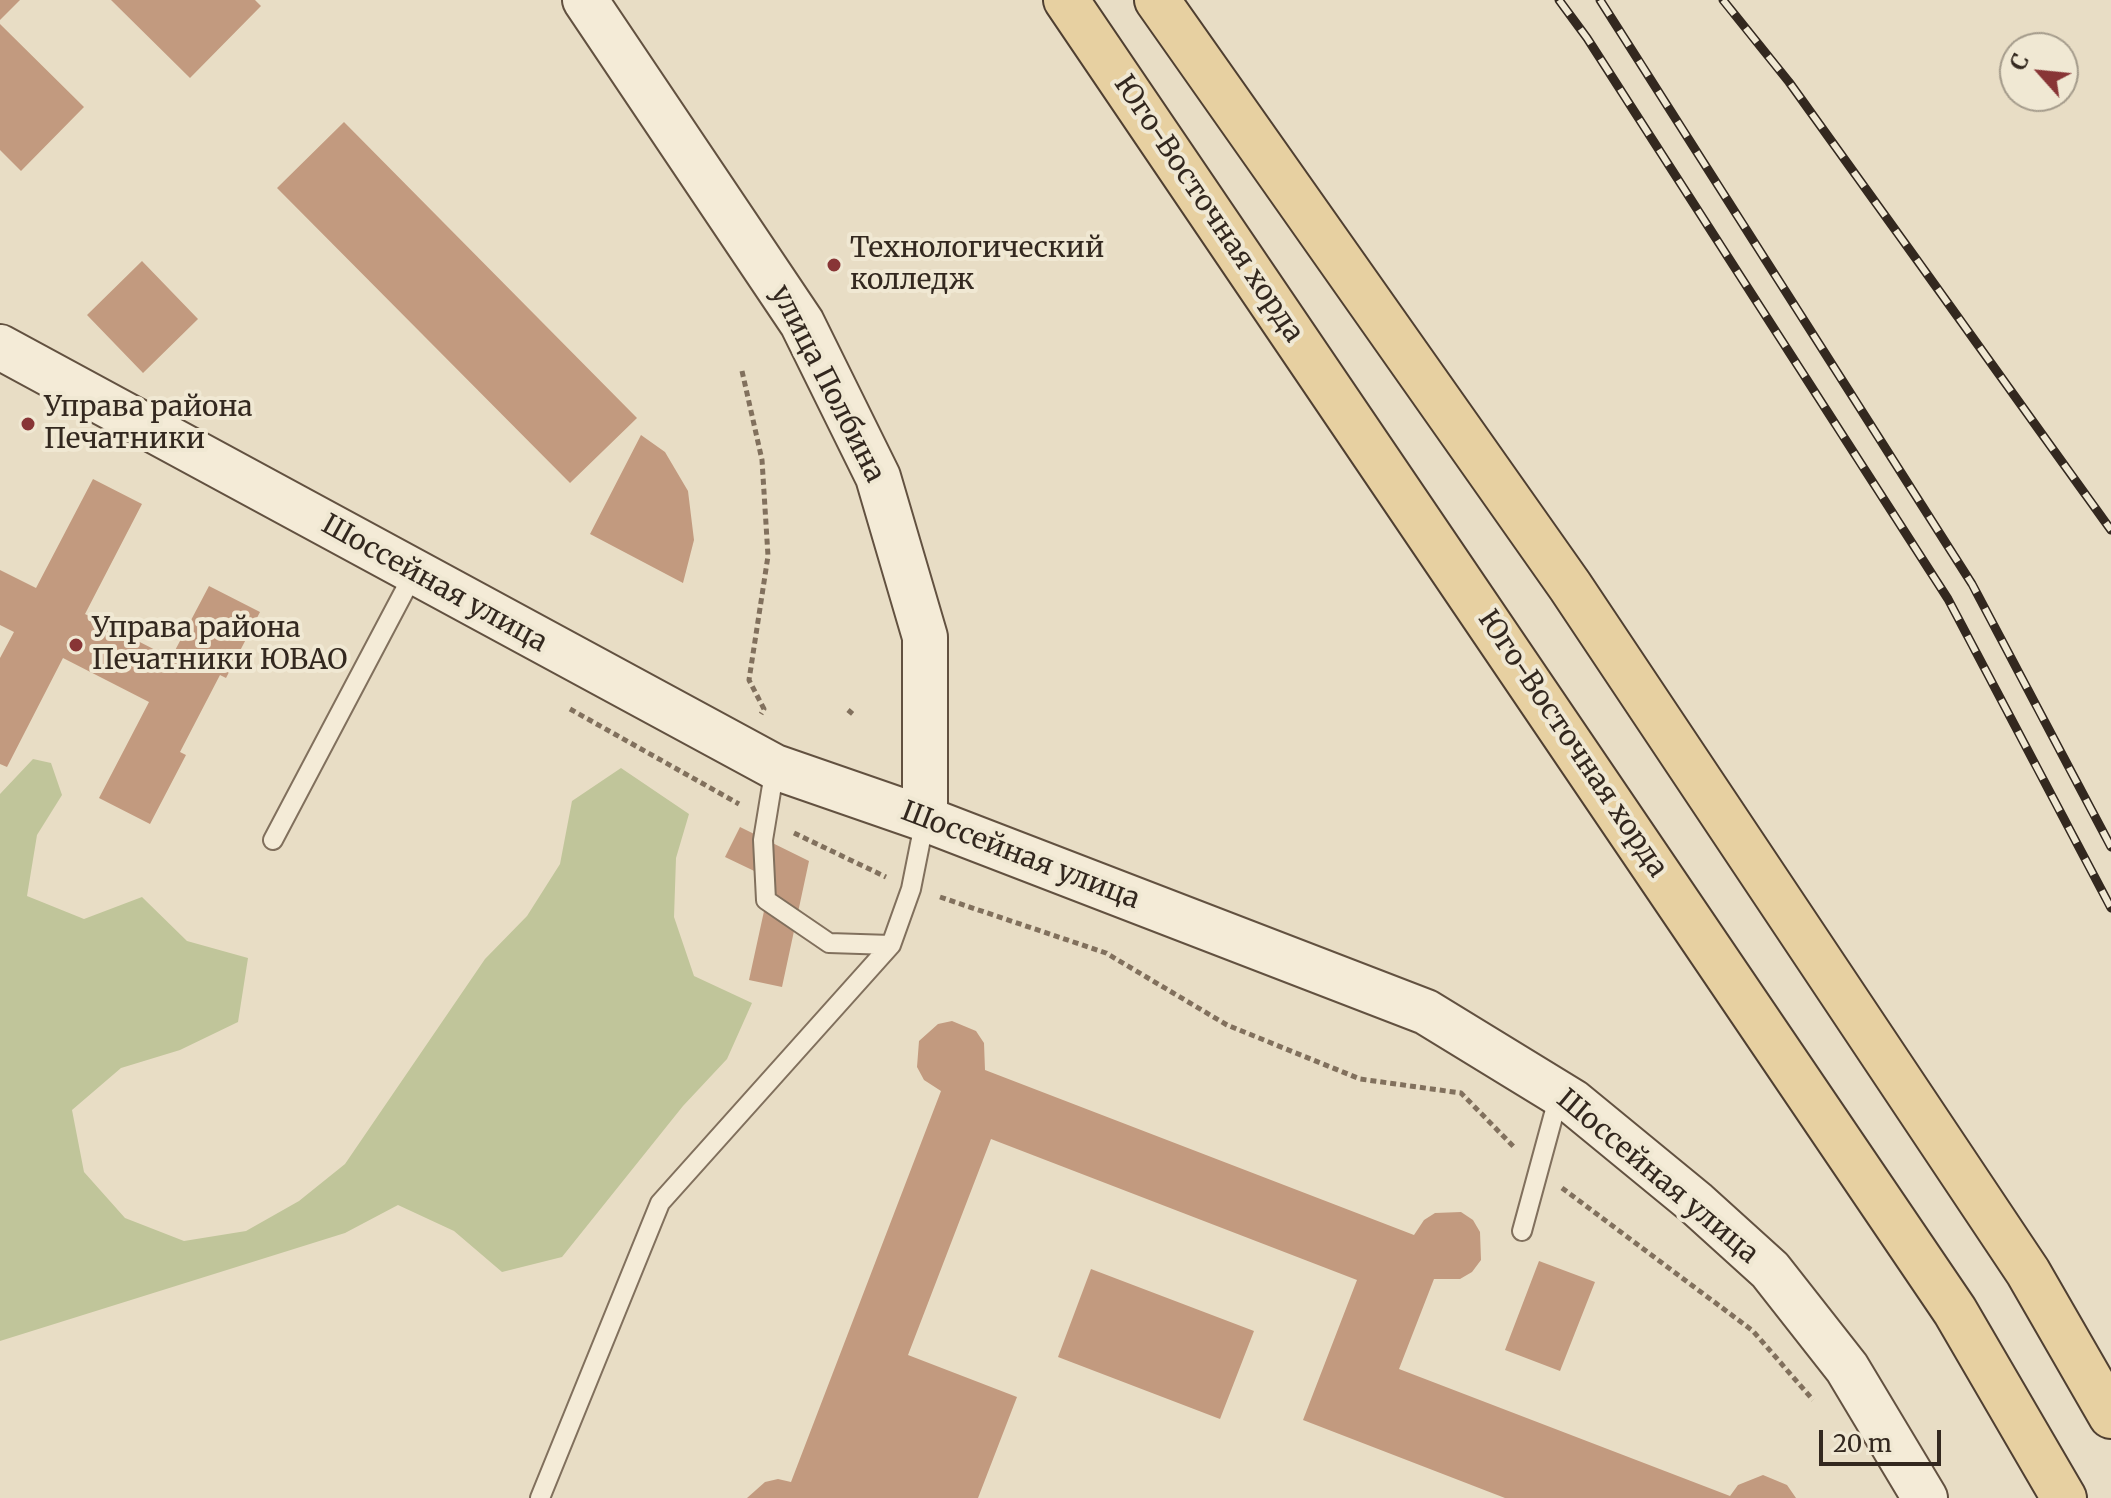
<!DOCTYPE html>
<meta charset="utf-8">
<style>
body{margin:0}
#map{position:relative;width:2111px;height:1498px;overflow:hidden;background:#e8ddc5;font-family:Merriweather,serif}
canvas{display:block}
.north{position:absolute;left:1999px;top:32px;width:80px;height:80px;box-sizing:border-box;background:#f0e8d3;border:2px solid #a49b8b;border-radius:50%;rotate:297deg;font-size:22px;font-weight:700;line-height:32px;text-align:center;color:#33281f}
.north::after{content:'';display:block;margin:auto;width:28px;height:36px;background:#883536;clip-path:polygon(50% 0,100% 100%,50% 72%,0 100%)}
.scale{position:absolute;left:1819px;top:1430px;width:122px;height:36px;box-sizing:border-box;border:4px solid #33281f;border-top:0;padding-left:10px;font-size:24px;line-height:28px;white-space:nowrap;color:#33281f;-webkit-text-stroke:6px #f0e8d3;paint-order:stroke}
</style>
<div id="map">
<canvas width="2111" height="1498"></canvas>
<div class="north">С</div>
<div class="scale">20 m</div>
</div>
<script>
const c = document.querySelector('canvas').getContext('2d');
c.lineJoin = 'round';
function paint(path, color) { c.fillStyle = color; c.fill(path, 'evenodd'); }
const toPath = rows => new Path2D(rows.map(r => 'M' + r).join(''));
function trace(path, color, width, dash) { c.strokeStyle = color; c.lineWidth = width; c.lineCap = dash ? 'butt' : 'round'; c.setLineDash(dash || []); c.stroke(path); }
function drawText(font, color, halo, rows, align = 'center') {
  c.font = font + ' Merriweather,serif'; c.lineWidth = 8; c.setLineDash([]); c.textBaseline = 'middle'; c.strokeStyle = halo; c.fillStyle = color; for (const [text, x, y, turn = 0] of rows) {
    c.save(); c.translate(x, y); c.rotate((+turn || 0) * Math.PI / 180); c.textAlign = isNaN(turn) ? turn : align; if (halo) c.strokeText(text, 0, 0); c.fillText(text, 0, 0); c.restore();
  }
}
const green = toPath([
 [33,759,51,763,62,795,37,835,27,896,84,919,142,897,187,941,248,958,238,1022,180,1050,121,1068,72,1110,84,1172,125,1218,184,1241,246,1231,299,1201,345,1164,485,959,527,916,560,864,572,801,621,768,689,814,676,858,674,917,694,976,752,1003,727,1059,683,1106,562,1257,502,1272,454,1231,398,1205,345,1233,0,1341,0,794]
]);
const building = toPath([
 [0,0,20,0,0,20],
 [111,0,255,0,261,6,190,78],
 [0,24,84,107,21,171,0,150],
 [344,122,637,418,570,483,277,188],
 [142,261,198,319,143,373,87,315],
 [641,435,665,452,688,491,694,540,683,583,590,534],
 [93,479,142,504,85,614,171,658,209,586,260,612,226,678,220,675,180,752,186,755,150,824,99,798,149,702,63,658,7,767,0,764,0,658,14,632,0,625,0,570,36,588],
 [740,827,809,861,782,987,749,980,771,879,725,857],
 [952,1021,976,1031,984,1043,985,1070,1414,1235,1424,1220,1435,1213,1461,1212,1473,1220,1480,1232,1481,1260,1472,1272,1460,1279,1434,1279,1399,1369,1730,1496,1738,1485,1763,1475,1787,1485,1796,1498,1505,1498,1303,1420,1357,1280,991,1139,908,1355,1017,1397,978,1498,747,1498,765,1482,778,1479,791,1482,941,1091,924,1080,917,1067,919,1041,938,1024],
 [1539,1261,1595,1282,1560,1371,1505,1350],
 [1091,1269,1254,1331,1220,1419,1058,1357]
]);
const path = toPath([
 [742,371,762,460,768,556,749,680,764,709,761,714],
 [570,709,739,804],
 [848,710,854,715],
 [794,833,886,877],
 [940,897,1106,953,1227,1025,1360,1079,1461,1093,1515,1148],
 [1562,1188,1753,1331,1813,1400]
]);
const lane = toPath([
 [775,767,763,840,766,900,829,943,891,945],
 [273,840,414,573],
 [1522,1231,1559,1095],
 [540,1498,660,1203,891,945,911,889,925,819]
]);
const secondary = toPath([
 [585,0,802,323,878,477,925,637,925,819],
 [0,347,775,767,925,819,1426,1012,1573,1102,1696,1203,1770,1270,1847,1368,1925,1498]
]);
const primary = toPath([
 [1066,0,1955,1311,2064,1498],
 [1157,0,1570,586,2028,1272,2111,1416]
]);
const rail = toPath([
 [1559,0,1587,38,1948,599,2111,908],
 [1600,0,1972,584,2111,847],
 [1723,0,1789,82,2111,530]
]);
const markers = [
 [834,265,8,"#883536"],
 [28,424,8,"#883536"],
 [76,645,8,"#883536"]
];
const streetNames = [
 ["Юго-Восточная хорда",1208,209,56],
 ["улица Полбина",827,384,63],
 ["Шоссейная улица",434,584,29],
 ["Юго-Восточная хорда",1572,744,56],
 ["Шоссейная улица",1020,856,21],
 ["Шоссейная улица",1657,1177,40]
];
const poiNames = [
 ["Технологический",850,249],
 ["колледж",850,281],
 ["Управа района",44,408],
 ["Печатники",44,440],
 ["Управа района",92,629],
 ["Печатники ЮВАО",92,661]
];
paint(green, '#c0c59a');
paint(building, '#c29a7f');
trace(lane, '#81705d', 22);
trace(secondary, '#625140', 48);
trace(primary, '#4f3f31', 48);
trace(path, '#81705d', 5, [6, 4]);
trace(lane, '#f4ebd7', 18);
trace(secondary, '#f4ebd7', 44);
trace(primary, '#e7d0a1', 44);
trace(rail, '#33281f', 9);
trace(rail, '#f0e8d3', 6, [18]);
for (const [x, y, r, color] of markers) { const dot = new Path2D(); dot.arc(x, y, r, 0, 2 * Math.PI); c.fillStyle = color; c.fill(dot); trace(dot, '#f0e8d3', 3); }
drawText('28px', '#33281f', '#f0e8d3', streetNames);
drawText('28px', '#33281f', '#f0e8d3', poiNames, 'left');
</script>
